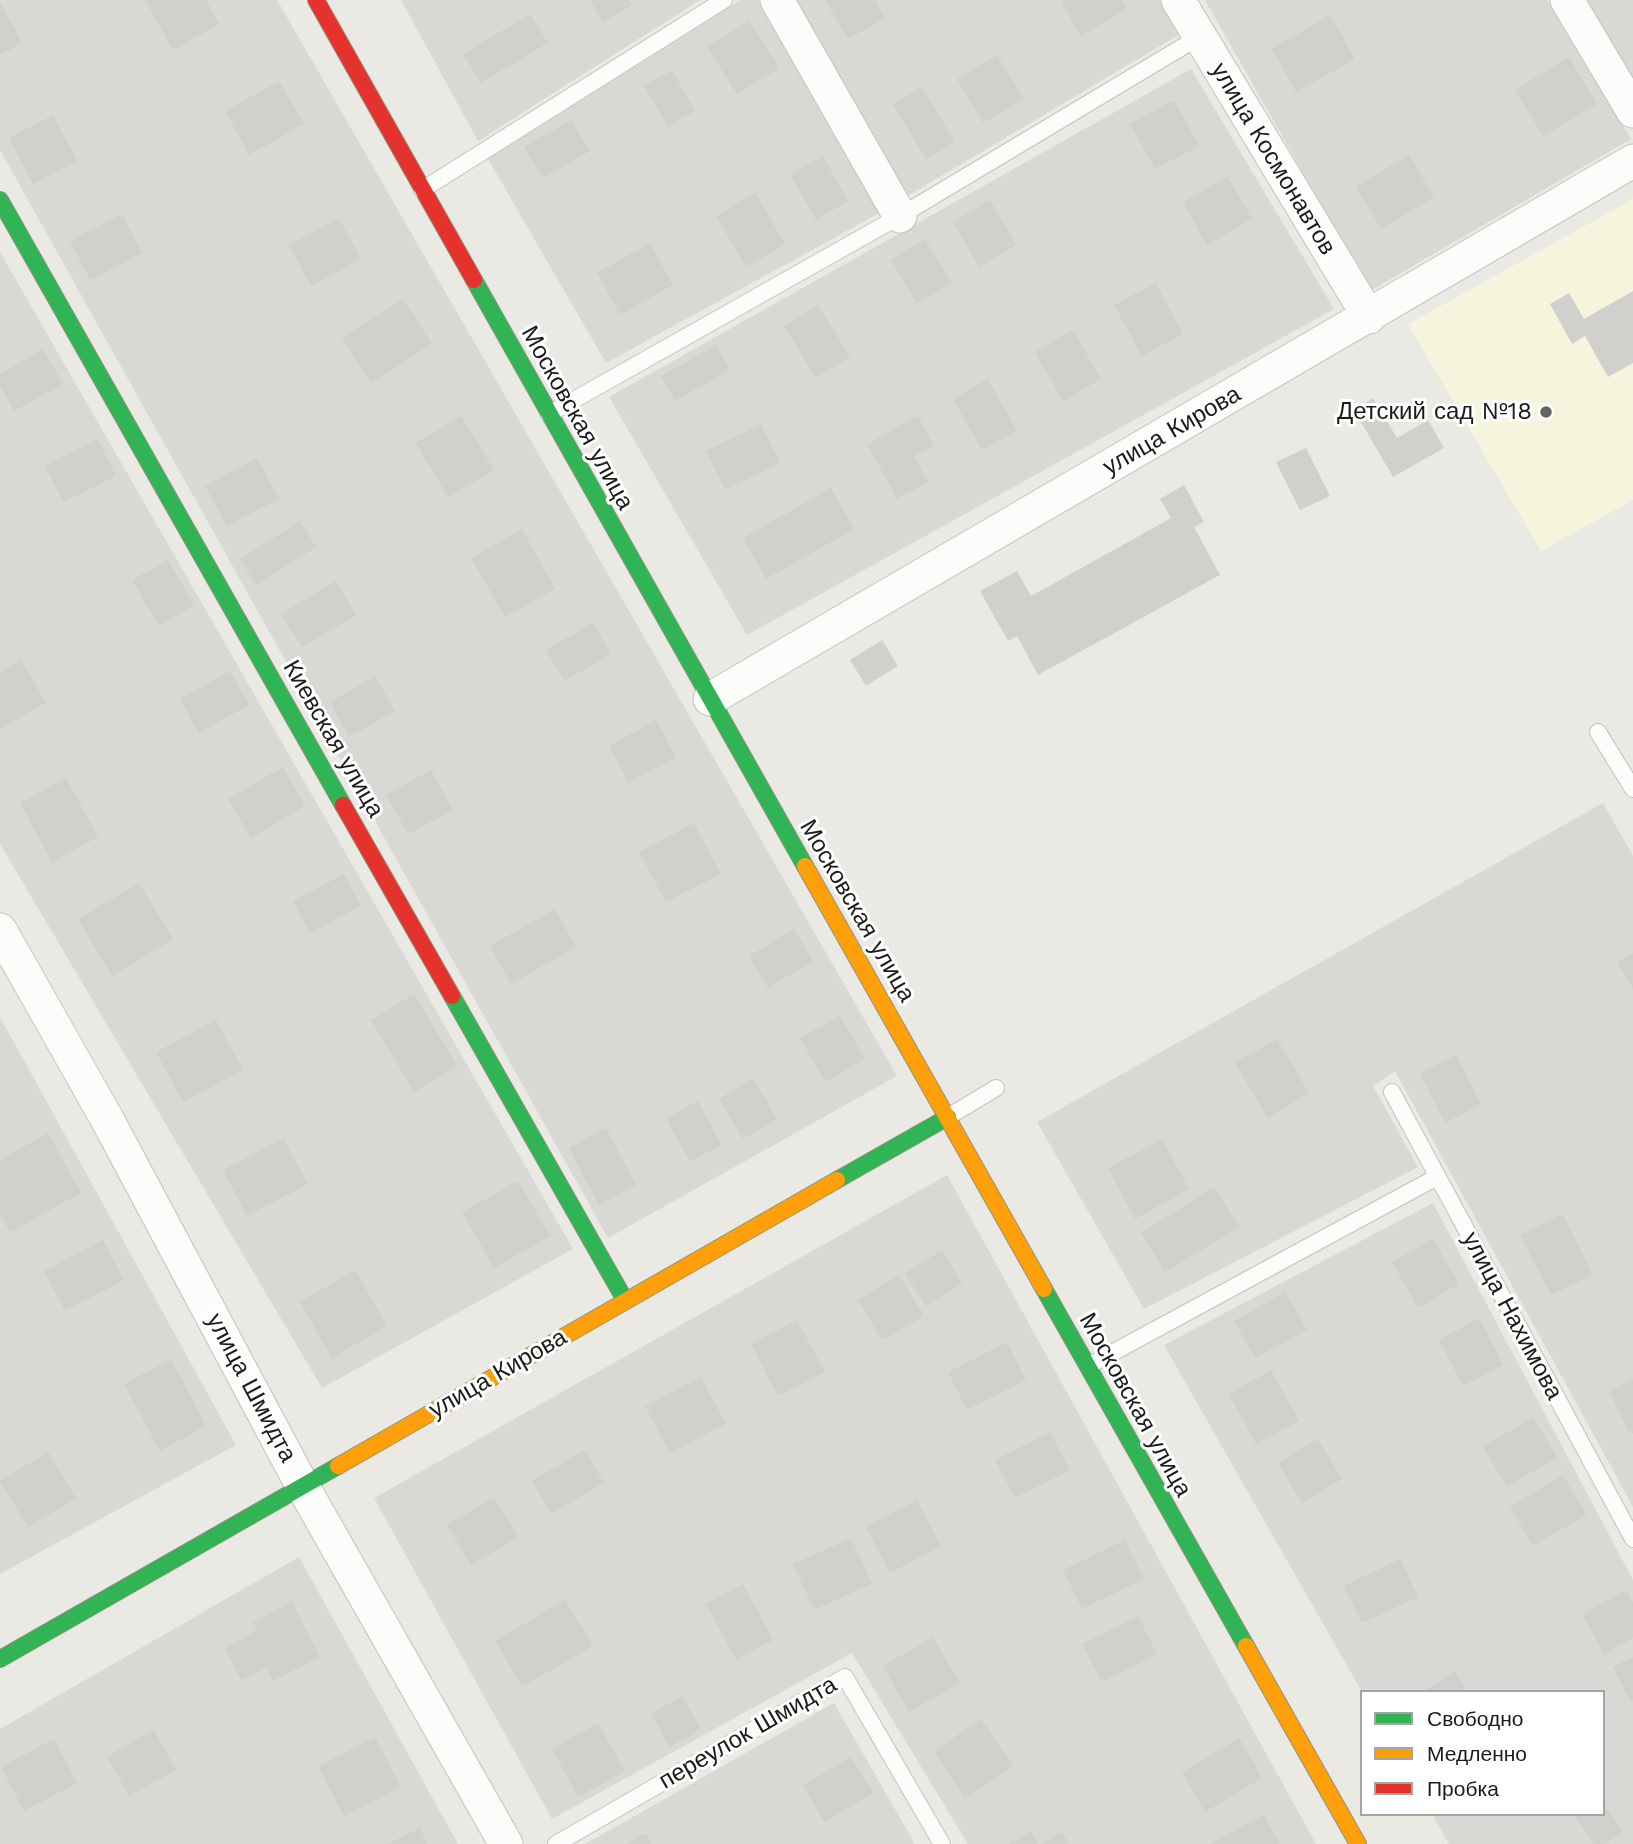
<!DOCTYPE html>
<meta charset="utf-8">
<style>
body{margin:0}
#map{position:relative;width:1633px;height:1844px;overflow:hidden;background:#eae9e3;font-family:"Work Sans",sans-serif}
canvas{display:block}
.legend{position:absolute;left:1360px;top:1690px;width:245px;height:126px;box-sizing:border-box;background:#fff;border:2px solid #a4a4a4;margin:0;padding:9px 12px;list-style:none;font-size:21px;color:#1b1b1b}
.legend li{display:flex;align-items:center;gap:14px;height:35px}
.legend b{width:35px;border:2px solid #a4a4a4}
</style>
<div id="map">
<canvas width="1633" height="1844"></canvas>
<ul class="legend">
<li><b style="height:9px;background:#30b455"></b>Свободно</li>
<li><b style="height:9px;background:#ff9f0a"></b>Медленно</li>
<li><b style="height:9px;background:#e5322d"></b>Пробка</li>
</ul>
</div>
<script>
const c = document.querySelector('canvas').getContext('2d');
c.lineJoin = 'round';
function paint(path, color) { c.fillStyle = color; c.fill(path, 'evenodd'); }
const toPath = rows => new Path2D(rows.map(r => 'M' + r).join(''));
function trace(path, color, width, dash) { c.strokeStyle = color; c.lineWidth = width; c.lineCap = dash ? 'butt' : 'round'; c.setLineDash(dash || []); c.stroke(path); }
function drawText(font, color, halo, rows, align = 'center') {
  c.font = font + ' "Work Sans",sans-serif'; c.lineWidth = 6; c.setLineDash([]); c.textBaseline = 'middle'; c.strokeStyle = halo; c.fillStyle = color; for (const [text, x, y, turn = 0] of rows) {
    c.save(); c.translate(x, y); c.rotate((+turn || 0) * Math.PI / 180); c.textAlign = isNaN(turn) ? turn : align; if (halo) c.strokeText(text, 0, 0); c.fillText(text, 0, 0); c.restore();
  }
}
const residential = toPath([
 [0,0,277,0,897,1076,608,1238,0,150],
 [401,0,700,0,478,141],
 [740,0,768,0,885,210,606,363,488,159],
 [792,0,1159,0,1180,34,904,198],
 [1205,0,1547,0,1631,139,1370,291],
 [1582,0,1633,0,1633,86],
 [1191,69,1334,309,747,635,609,397],
 [0,252,573,1249,322,1388,0,844],
 [1603,803,1633,856,1633,1507,1395,1071,1373,1086,1418,1167,1144,1309,1037,1122],
 [0,1017,236,1445,0,1574],
 [947,1175,1316,1844,968,1844,852,1653,552,1819,374,1498],
 [1433,1203,1633,1580,1633,1844,1449,1844,1432,1814,1603,1814,1603,1692,1362,1692,1164,1345],
 [299,1557,458,1844,0,1844,0,1729],
 [834,1703,915,1844,585,1844]
]);
const education = toPath([
 [1633,199,1633,500,1541,551,1408,324]
]);
const building = toPath([
 [145,0,206,0,219,24,173,50],
 [590,0,629,0,632,5,603,22],
 [825,0,875,0,885,18,848,39],
 [1064,0,1122,0,1127,9,1081,36,1061,2],
 [0,2,22,43,0,55],
 [530,14,548,43,481,83,463,54],
 [1330,15,1355,59,1296,92,1272,49],
 [749,21,779,68,737,94,707,47],
 [997,55,1023,99,983,123,957,79],
 [1569,57,1597,104,1543,136,1515,90],
 [672,70,695,111,668,126,644,86],
 [279,81,304,124,249,155,225,111],
 [922,87,955,142,926,159,893,104],
 [1174,100,1199,146,1155,169,1130,124],
 [53,115,77,161,33,184,9,138],
 [571,120,590,151,543,178,524,147],
 [1409,155,1434,197,1381,229,1356,187],
 [823,156,848,201,816,220,790,174],
 [1228,177,1252,219,1207,245,1183,202],
 [755,193,785,244,746,267,716,216],
 [990,200,1016,245,979,267,953,222],
 [122,214,142,253,90,280,70,241],
 [339,218,361,259,311,286,289,245],
 [925,239,951,283,917,303,891,260],
 [650,243,673,285,620,315,597,273],
 [1156,283,1183,334,1142,356,1114,305],
 [1633,291,1633,363,1608,377,1585,336,1572,344,1550,304,1569,293,1584,319],
 [403,299,432,344,371,383,342,338],
 [818,305,850,357,816,378,784,326],
 [1073,330,1101,379,1063,401,1035,352],
 [716,345,730,370,675,401,661,376],
 [43,349,63,384,14,411,0,386,0,374],
 [988,379,1017,431,982,450,953,399],
 [1373,398,1397,438,1428,420,1444,448,1393,477,1354,410],
 [461,416,494,470,448,497,416,443],
 [918,416,934,446,914,456,928,482,897,499,867,444],
 [761,424,780,463,725,490,706,451],
 [98,439,116,476,63,502,45,466],
 [1306,448,1330,496,1300,510,1276,462],
 [257,458,279,499,227,526,205,486],
 [1184,485,1204,522,1194,527,1220,575,1038,675,1017,636,1008,641,980,591,1017,571,1031,596,1171,518,1160,499],
 [831,488,854,529,766,579,743,538],
 [300,521,316,547,256,585,240,559],
 [522,529,555,589,505,617,471,558],
 [168,560,194,605,159,626,132,580],
 [336,581,356,615,302,647,281,614],
 [593,623,611,654,564,681,546,650],
 [882,640,898,666,866,686,850,660],
 [21,660,46,703,0,729,0,672],
 [230,671,249,705,199,733,180,699],
 [375,676,395,711,349,737,330,702],
 [656,720,676,758,628,782,609,746],
 [283,767,305,806,251,838,228,799],
 [431,770,453,810,408,834,386,795],
 [66,778,98,837,52,862,20,803],
 [694,823,721,874,666,902,639,852],
 [344,874,361,906,310,933,293,901],
 [139,883,173,939,112,976,78,919],
 [555,909,576,947,511,984,490,946],
 [794,929,813,961,768,988,749,956],
 [1633,953,1633,989,1617,962],
 [414,994,457,1066,414,1092,371,1020],
 [840,1016,865,1059,825,1082,800,1038],
 [216,1020,243,1070,183,1102,156,1052],
 [1277,1039,1309,1093,1268,1118,1235,1063],
 [1456,1055,1481,1104,1445,1123,1420,1073],
 [753,1078,777,1119,743,1139,719,1099],
 [698,1101,721,1145,690,1162,666,1118],
 [606,1128,636,1185,599,1205,569,1148],
 [48,1133,81,1193,10,1232,0,1215,0,1160],
 [283,1138,308,1184,247,1216,223,1170],
 [1162,1139,1189,1189,1135,1219,1108,1168],
 [518,1181,550,1236,494,1268,462,1212],
 [1214,1187,1239,1227,1165,1272,1141,1233],
 [1563,1214,1593,1275,1551,1295,1520,1235],
 [1433,1239,1459,1284,1418,1308,1392,1262],
 [103,1240,124,1280,65,1311,44,1271],
 [942,1250,962,1284,926,1306,905,1273],
 [355,1270,387,1326,332,1358,300,1302],
 [899,1275,924,1316,882,1340,858,1300],
 [1285,1292,1307,1330,1255,1358,1234,1321],
 [1479,1318,1503,1365,1463,1386,1439,1340],
 [797,1320,825,1372,778,1396,751,1344],
 [1007,1342,1026,1380,967,1410,948,1372],
 [171,1359,206,1426,160,1451,124,1384],
 [1271,1370,1299,1421,1256,1444,1229,1394],
 [701,1377,726,1424,670,1453,645,1406],
 [1633,1379,1633,1433,1630,1434,1609,1391],
 [1533,1417,1557,1457,1507,1487,1483,1447],
 [1050,1432,1070,1470,1015,1498,995,1460],
 [1318,1439,1342,1479,1302,1503,1278,1463],
 [585,1450,604,1483,551,1514,532,1481],
 [48,1452,76,1498,28,1527,0,1481],
 [1563,1475,1586,1515,1533,1546,1510,1507],
 [494,1497,518,1537,471,1565,447,1525],
 [917,1500,941,1546,890,1573,866,1527],
 [851,1538,872,1584,814,1610,793,1564],
 [1125,1540,1144,1579,1082,1609,1063,1570],
 [1400,1559,1418,1597,1362,1623,1344,1586],
 [743,1584,773,1640,736,1660,706,1604],
 [1626,1590,1633,1603,1633,1638,1604,1654,1582,1614],
 [565,1600,593,1646,522,1687,495,1641],
 [292,1602,320,1657,273,1681,266,1668,241,1680,225,1648,257,1631,253,1622],
 [1138,1616,1157,1654,1102,1682,1082,1644],
 [933,1637,960,1683,909,1712,883,1666],
 [1633,1657,1633,1700,1631,1702,1613,1667],
 [1455,1672,1467,1692,1422,1692],
 [682,1696,701,1729,670,1747,651,1714],
 [981,1719,1013,1766,965,1798,934,1751],
 [598,1723,625,1771,578,1797,552,1749],
 [154,1730,176,1770,129,1796,107,1756],
 [375,1737,401,1787,344,1816,318,1766],
 [1239,1738,1262,1778,1205,1812,1182,1772],
 [54,1739,77,1783,24,1811,1,1767],
 [851,1757,873,1793,824,1822,803,1785],
 [1603,1803,1623,1832,1605,1844,1594,1844,1574,1814,1603,1814],
 [1264,1815,1280,1844,1210,1844],
 [420,1828,427,1844,387,1844],
 [1031,1832,1038,1844,1009,1844],
 [1062,1832,1069,1844,1041,1844],
 [646,1833,652,1844,626,1844]
]);
const lane = toPath([
 [422,190,724,0],
 [549,414,900,216,1199,37],
 [1598,732,1633,789],
 [1392,1092,1633,1539],
 [948,1117,996,1088],
 [1088,1366,1437,1177],
 [556,1844,845,1677,942,1844]
]);
const street = toPath([
 [777,0,900,216],
 [1178,0,1369,317],
 [1567,0,1633,111],
 [710,699,1633,161],
 [0,930,107,1119,303,1487,506,1844]
]);
const fast = toPath([
 [0,200,343,805],
 [474,280,805,866],
 [452,996,625,1300],
 [837,1180,948,1117],
 [1044,1289,1246,1646],
 [0,1659,338,1466]
]);
const slow = toPath([
 [805,866,1044,1289],
 [338,1466,837,1180],
 [1246,1646,1358,1844]
]);
const jam = toPath([
 [316,0,474,280],
 [343,805,452,996]
]);
const markers = [
 [1546,412,7,"#636361"]
];
const streetNames = [
 ["улица Космонавтов",1273,159,59],
 ["Московская улица",577,418,61],
 ["улица Кирова",1172,431,-30],
 ["Киевская улица",333,739,60],
 ["Московская улица",857,911,60],
 ["улица Нахимова",1512,1316,62],
 ["улица Кирова",498,1374,-30],
 ["улица Шмидта",251,1388,62],
 ["Московская улица",1135,1405,61],
 ["переулок Шмидта",748,1733,-30]
];
const poiNames = [
 ["Детский сад №18",1532,412]
];
paint(residential, '#d9d8d5');
paint(education, '#f4f5dc');
paint(building, '#d2d0cc');
trace(lane, '#c2c2bf', 18);
trace(street, '#c2c2bf', 35);
trace(fast, '#90947b', 18);
trace(slow, '#90947b', 18);
trace(jam, '#90947b', 18);
trace(lane, '#fcfcfb', 16);
trace(street, '#fcfcfb', 33);
trace(fast, '#30b455', 16);
trace(slow, '#ff9f0a', 16);
trace(jam, '#e5322d', 16);
for (const [x, y, r, color] of markers) { const dot = new Path2D(); dot.arc(x, y, r, 0, 2 * Math.PI); c.fillStyle = color; c.fill(dot); trace(dot, '#fff', 2.5); }
drawText('24px', '#1b1b1b', '#fff', streetNames);
drawText('24px', '#1b1b1b', '#fff', poiNames, 'right');
</script>
